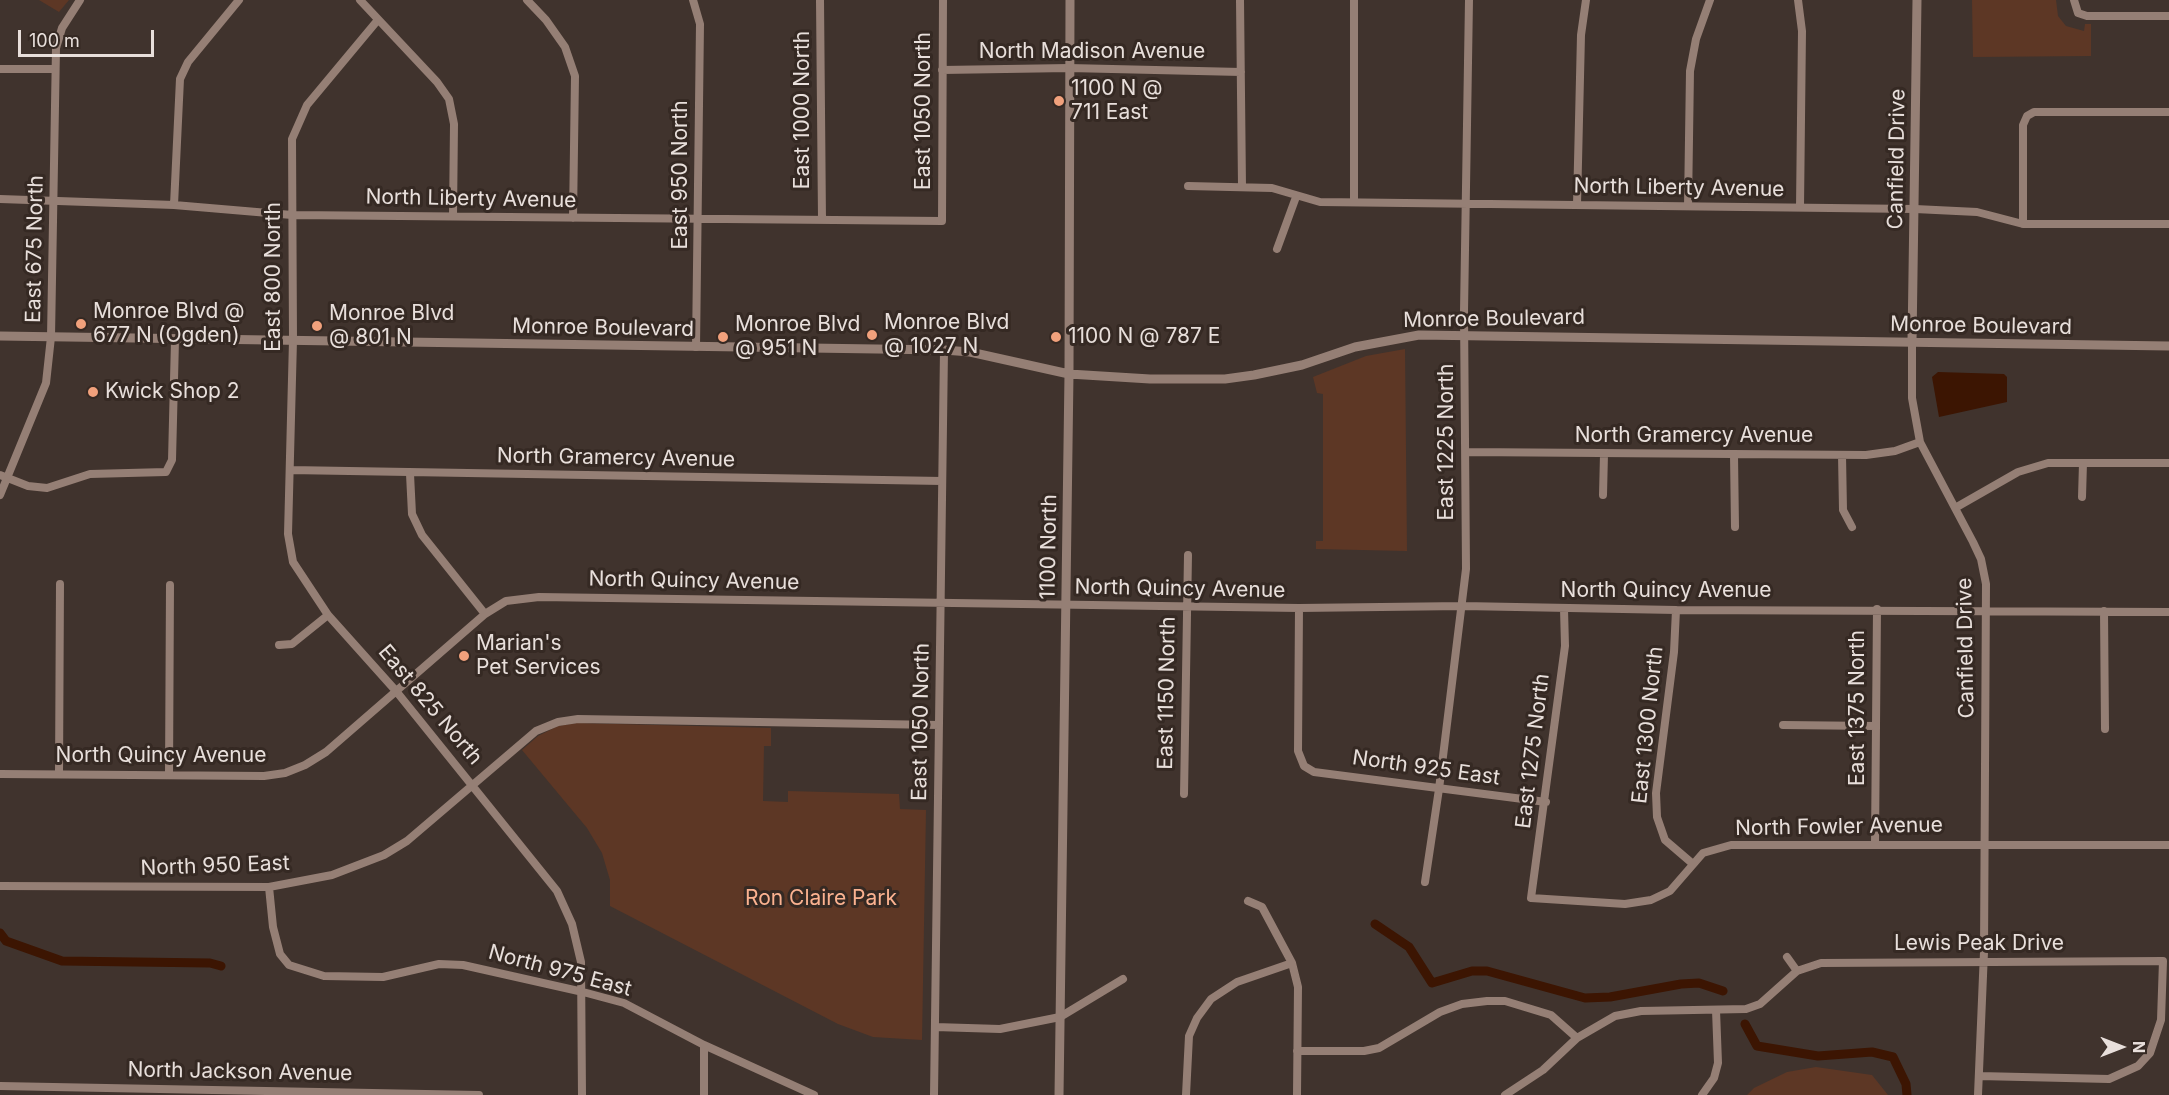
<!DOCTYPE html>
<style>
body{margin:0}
#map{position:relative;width:2169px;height:1095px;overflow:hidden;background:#40332d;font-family:Inter,sans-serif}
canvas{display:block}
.north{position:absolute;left:2091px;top:1017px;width:60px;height:60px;-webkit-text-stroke:4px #352923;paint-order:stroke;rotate:90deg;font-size:16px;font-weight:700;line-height:24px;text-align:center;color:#e8dfdb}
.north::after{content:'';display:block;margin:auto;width:21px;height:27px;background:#e8dfdb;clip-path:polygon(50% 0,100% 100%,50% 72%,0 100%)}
.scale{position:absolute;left:18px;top:30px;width:136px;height:27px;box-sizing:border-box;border:3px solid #e8dfdb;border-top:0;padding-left:8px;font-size:18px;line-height:21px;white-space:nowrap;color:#e8dfdb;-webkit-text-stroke:4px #352923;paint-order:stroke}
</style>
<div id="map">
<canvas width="2169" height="1095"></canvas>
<div class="north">N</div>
<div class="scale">100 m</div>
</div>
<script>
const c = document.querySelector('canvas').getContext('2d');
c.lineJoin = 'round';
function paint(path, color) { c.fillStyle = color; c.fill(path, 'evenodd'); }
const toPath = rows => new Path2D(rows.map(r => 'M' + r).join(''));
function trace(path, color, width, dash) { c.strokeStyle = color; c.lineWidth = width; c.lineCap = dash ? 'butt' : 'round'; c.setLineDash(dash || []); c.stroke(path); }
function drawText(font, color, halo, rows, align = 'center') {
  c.font = font + ' Inter,sans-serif'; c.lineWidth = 6; c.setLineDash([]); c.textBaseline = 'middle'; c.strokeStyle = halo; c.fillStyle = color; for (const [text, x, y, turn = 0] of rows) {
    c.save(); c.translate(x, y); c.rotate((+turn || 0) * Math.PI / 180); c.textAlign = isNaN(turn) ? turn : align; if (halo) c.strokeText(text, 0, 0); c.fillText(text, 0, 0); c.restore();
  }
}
const green = toPath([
 [39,0,69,0,59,12],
 [1972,0,2056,0,2058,16,2066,26,2084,31,2085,24,2091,24,2091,56,1973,57],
 [1405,349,1407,551,1316,549,1316,541,1323,541,1323,394,1317,393,1313,377,1366,356],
 [577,723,771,728,771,746,764,746,763,801,788,802,788,791,899,794,900,809,926,810,922,1040,873,1037,838,1024,610,906,610,880,602,853,587,828,522,750,538,736,558,726],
 [1816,1067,1872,1075,1888,1095,1747,1095,1754,1088,1787,1072]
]);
const water = toPath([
 [1938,372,2004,374,2007,377,2007,402,1939,417,1932,377]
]);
const canal = toPath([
 [1375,924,1409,947,1432,983,1472,971,1487,971,1585,998,1610,997,1681,984,1699,983,1723,991],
 [0,933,6,941,62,961,210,963,221,966],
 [1745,1024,1757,1046,1818,1056,1872,1052,1893,1057,1906,1084,1907,1095]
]);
const minor = toPath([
 [360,0,437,82,449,99,454,124,453,216],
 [527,0,546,20,565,47,575,76,573,218],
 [693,0,700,24,696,347],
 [820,0,822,219],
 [1240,0,1242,186],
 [1798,0,1802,31,1800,207],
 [2074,0,2078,13,2087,16,2169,16],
 [377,21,307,105,292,139,293,340,288,534,293,562,328,615,396,691,557,891,572,924,581,962,582,1095],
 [0,69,55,69],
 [942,70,1069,68,1241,72],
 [1188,186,1272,188,1320,202,1915,209,1977,212,2023,224,2169,224],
 [0,199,174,205,292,215,942,221,943,0],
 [1354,201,1354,0],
 [174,205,180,79,188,62,239,0],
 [1577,205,1581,35,1586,0],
 [1688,206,1690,71,1696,39,1710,0],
 [2023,224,2023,125,2027,116,2034,112,2169,112],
 [1277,249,1296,197],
 [1912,342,1912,398,1920,442,1973,542,1981,559,1986,584,1984,952,1978,1095],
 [1466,452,1866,455,1895,451,1920,442],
 [1734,455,1735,527],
 [1842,455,1843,510,1852,527],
 [290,470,942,481],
 [410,474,412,514,422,535,485,614],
 [0,475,28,486,47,488,90,474,166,472,172,460,175,340],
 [0,495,46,383,51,337,56,48,62,28,80,0],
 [1603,495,1604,454],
 [2082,497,2083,463],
 [1955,508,2018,472,2048,463,2169,463],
 [1299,608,1298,751,1304,766,1314,772,1546,802],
 [1564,609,1565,646,1531,898,1625,904,1651,900,1670,891,1703,853,1731,845,2169,845],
 [1676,610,1674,652,1656,793,1657,817,1665,840,1693,864],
 [2104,611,2105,729],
 [279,645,292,644,328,615],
 [1783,725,1876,726],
 [0,774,264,776,285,773,305,765,326,752,485,614,506,601,539,597,1299,608,1463,606,1676,610,2169,612],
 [59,774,60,584],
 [169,775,170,585],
 [1184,794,1188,555],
 [1875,843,1877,609],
 [1425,882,1439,789,1466,569,1464,312,1469,0],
 [0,886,269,887,332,875,384,855,407,841,536,731,558,722,578,719,939,725],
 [269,887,273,927,280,954,289,965,324,976,383,977,439,964,463,965,583,992,624,1003,704,1045,814,1095],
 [1248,901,1262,907,1292,963,1298,987,1297,1095],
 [1787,957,1797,971],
 [935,1027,1000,1029,1060,1017,1123,979],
 [704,1045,704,1095],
 [1297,1051,1364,1051,1379,1048,1440,1012,1462,1004,1487,1001,1505,1001,1551,1015,1577,1038],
 [0,1086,479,1095],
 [934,1095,944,350],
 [1186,1095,1189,1036,1197,1018,1211,999,1237,982,1292,963],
 [1505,1095,1543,1070,1577,1038,1615,1016,1641,1011,1746,1009,1760,1004,1797,971,1821,963,2163,961,2161,1020,2150,1053,2138,1066,2109,1079,1979,1076],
 [1702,1095,1714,1078,1718,1063,1716,1010]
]);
const tertiary = toPath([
 [0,336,944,350,970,352,1069,374,1150,379,1225,379,1254,375,1302,365,1355,347,1419,335,2169,346],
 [1912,342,1917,0],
 [1059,1095,1069,374,1070,0]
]);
const markers = [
 [1059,101,6,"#f1a17c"],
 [81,324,6,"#f1a17c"],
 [317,326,6,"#f1a17c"],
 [872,335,6,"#f1a17c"],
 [723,337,6,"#f1a17c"],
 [1056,337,6,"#f1a17c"],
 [93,392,6,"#f1a17c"],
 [464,656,6,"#f1a17c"]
];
const streetNames = [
 ["North Madison Avenue",1092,52],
 ["East 1000 North",803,110,-90],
 ["East 1050 North",924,111,-90],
 ["Canfield Drive",1897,159,-89],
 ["East 950 North",681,175,-90],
 ["North Liberty Avenue",1679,188,1],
 ["North Liberty Avenue",471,199,1],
 ["East 675 North",35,249,-89],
 ["East 800 North",274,277,-90],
 ["Monroe Boulevard",1494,319,-1],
 ["Monroe Boulevard",1981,326,1],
 ["Monroe Boulevard",603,328,1],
 ["North Gramercy Avenue",1694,436],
 ["East 1225 North",1447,442,-90],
 ["North Gramercy Avenue",616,458,1],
 ["1100 North",1049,547,-89],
 ["North Quincy Avenue",694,581,1],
 ["North Quincy Avenue",1180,589,1],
 ["North Quincy Avenue",1666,591],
 ["Canfield Drive",1966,648,-91],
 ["East 1150 North",1167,693,-89],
 ["East 825 North",430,705,50],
 ["East 1375 North",1858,708,-90],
 ["East 1050 North",921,722,-89],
 ["East 1300 North",1648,725,-84],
 ["East 1275 North",1533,751,-83],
 ["North Quincy Avenue",161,756],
 ["North 925 East",1426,768,8],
 ["North Fowler Avenue",1839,827,-1],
 ["North 950 East",215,866,-2],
 ["Lewis Peak Drive",1979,944],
 ["North 975 East",560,971,15],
 ["North Jackson Avenue",240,1072,1]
];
const poiNames = [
 ["1100 N @",1071,89],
 ["711 East",1071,113],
 ["Monroe Blvd @",93,312],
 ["677 N (Ogden)",93,336],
 ["Monroe Blvd",329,314],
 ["@ 801 N",329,338],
 ["Monroe Blvd",884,323],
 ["@ 1027 N",884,347],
 ["Monroe Blvd",735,325],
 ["@ 951 N",735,349],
 ["1100 N @ 787 E",1068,337],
 ["Kwick Shop 2",105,392],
 ["Marian's",476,644],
 ["Pet Services",476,668]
];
const parkNames = [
 ["Ron Claire Park",821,899]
];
paint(green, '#5d3725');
paint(water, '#3c1502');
trace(canal, '#3c1502', 9);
trace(minor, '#957f75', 8);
trace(tertiary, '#957f75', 9);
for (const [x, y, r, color] of markers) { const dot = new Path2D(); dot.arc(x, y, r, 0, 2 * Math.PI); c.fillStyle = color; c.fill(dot); trace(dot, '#352923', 2); }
drawText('21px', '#e8dfdb', '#352923', streetNames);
drawText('21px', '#e8dfdb', '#352923', poiNames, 'left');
drawText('21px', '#fbb290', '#352923', parkNames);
</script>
